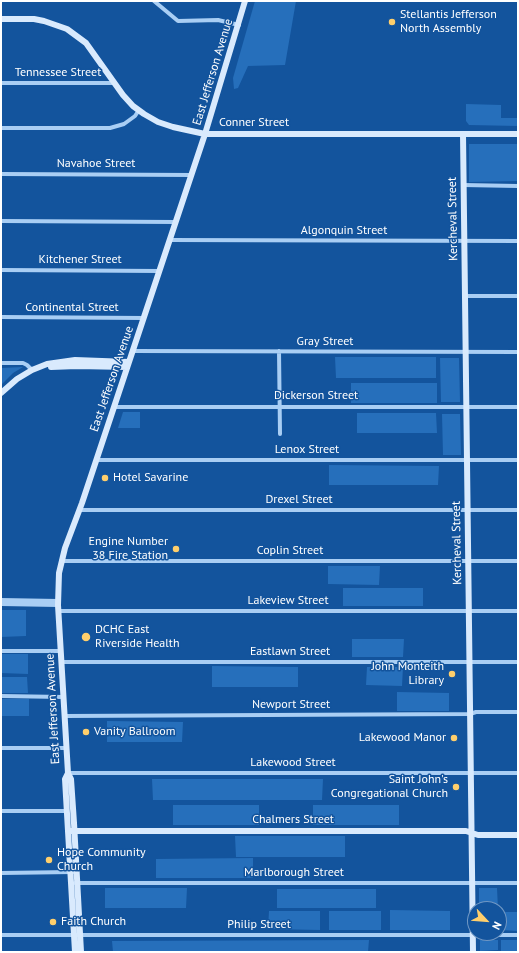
<!DOCTYPE html>
<style>
body{margin:0}
#map{position:relative;width:519px;height:953px;overflow:hidden;background:#13549d;font-family:"PT Sans",sans-serif}
canvas{display:block}
.frame{position:absolute;inset:0;border:2px solid #fff;pointer-events:none}
.north{position:absolute;left:467px;top:901px;width:40px;height:40px;box-sizing:border-box;background:#13549d;border:1px solid #7198c4;border-radius:50%;rotate:116deg;font-size:11px;font-weight:700;line-height:16px;text-align:center;color:#fff}
.north::after{content:'';display:block;margin:auto;width:14px;height:18px;background:#ffcf6c;clip-path:polygon(50% 0,100% 100%,50% 72%,0 100%)}
</style>
<div id="map">
<canvas width="519" height="953"></canvas>
<div class="frame"></div>
<div class="north">N</div>
</div>
<script>
const c = document.querySelector('canvas').getContext('2d');
c.lineJoin = 'round';
function paint(path, color) { c.fillStyle = color; c.fill(path, 'evenodd'); }
const toPath = rows => new Path2D(rows.map(r => 'M' + r).join(''));
function trace(path, color, width, dash) { c.strokeStyle = color; c.lineWidth = width; c.lineCap = dash ? 'butt' : 'round'; c.setLineDash(dash || []); c.stroke(path); }
function drawText(font, color, halo, rows, align = 'center') {
  c.font = font + ' "PT Sans",sans-serif'; c.lineWidth = 3; c.setLineDash([]); c.textBaseline = 'middle'; c.strokeStyle = halo; c.fillStyle = color; for (const [text, x, y, turn = 0] of rows) {
    c.save(); c.translate(x, y); c.rotate((+turn || 0) * Math.PI / 180); c.textAlign = isNaN(turn) ? turn : align; if (halo) c.strokeText(text, 0, 0); c.fillText(text, 0, 0); c.restore();
  }
}
const green = toPath([
 [255,1,296,1,285,65,248,66,238,88,234,89,233,78],
 [466,104,501,105,501,118,518,118,518,126,469,125,466,121],
 [469,144,518,144,518,181,469,182],
 [335,357,436,357,436,378,336,378],
 [440,358,459,358,460,402,441,402],
 [23,367,13,373,1,385,1,368],
 [351,383,437,383,437,403,351,403],
 [123,412,140,412,140,428,118,428],
 [357,413,436,413,437,433,357,433],
 [442,414,460,414,461,455,443,455],
 [329,465,439,466,438,485,329,485],
 [328,566,380,566,379,585,328,584],
 [343,588,423,588,423,606,343,606],
 [1,610,26,610,26,636,1,637],
 [352,639,404,639,403,657,352,657],
 [1,654,28,654,28,674,1,673],
 [212,666,298,667,298,687,212,687],
 [367,667,403,667,402,686,366,685],
 [1,677,27,677,28,693,1,693],
 [397,692,449,693,449,711,397,711],
 [1,699,29,699,29,716,1,716],
 [107,721,183,722,182,742,107,742],
 [152,779,323,779,322,800,153,800],
 [173,805,259,805,259,825,173,825],
 [313,805,399,805,399,825,313,825],
 [235,836,345,836,345,857,236,857],
 [253,858,253,878,156,878,156,859],
 [105,888,187,888,186,908,105,908],
 [479,888,497,888,498,909,479,909],
 [277,889,376,889,376,908,277,908],
 [390,910,450,911,450,930,390,930],
 [269,911,320,911,320,930,268,929],
 [329,911,381,911,381,930,329,930],
 [501,912,518,912,518,931,501,930],
 [369,940,368,952,113,952,112,941],
 [480,940,498,940,498,950,480,951],
 [501,940,518,940,518,952,501,952]
]);
const street = toPath([
 [154,1,178,21,218,20,239,25],
 [1,83,114,83],
 [1,128,110,128,124,124,135,116,139,110],
 [1,174,192,175],
 [463,185,518,186],
 [1,221,176,222],
 [170,240,518,241],
 [1,270,160,271],
 [465,296,518,296],
 [1,317,144,318],
 [133,351,518,352],
 [279,351,280,434],
 [1,363,23,363,27,365,32,370],
 [114,407,518,407],
 [96,460,518,460],
 [79,510,518,510],
 [61,561,518,561],
 [1,600,58,601],
 [1,604,58,605],
 [59,611,518,611],
 [1,651,61,651],
 [62,662,518,662],
 [1,696,63,697],
 [65,716,470,714,476,712,518,712],
 [1,748,66,748],
 [68,773,518,773],
 [1,811,67,811],
 [1,873,73,872],
 [75,883,518,883],
 [1,935,518,935]
]);
const secondary = toPath([
 [1,19,34,19,44,21,67,29,86,43,123,95,133,106,144,114,158,122,173,127,205,134,518,134],
 [463,134,473,952],
 [51,367,77,366,127,367],
 [1,393,17,379,32,370,47,364,75,360,129,362],
 [68,773,65,779,75,952],
 [68,831,466,831,478,835,518,835],
 [81,952,74,823,71,779,68,773,58,605,59,573,65,548,82,503,205,134,245,1]
]);
const markers = [
 [392,22,4,"#ffcf6c"],
 [105,478,4,"#ffcf6c"],
 [176,549,4,"#ffcf6c"],
 [86,637,5,"#ffcf6c"],
 [452,674,4,"#ffcf6c"],
 [86,732,4,"#ffcf6c"],
 [454,738,4,"#ffcf6c"],
 [456,787,4,"#ffcf6c"],
 [49,860,4,"#ffcf6c"],
 [53,922,4,"#ffcf6c"]
];
const poiNames = [
 ["Stellantis Jefferson",400,15],
 ["North Assembly",400,29],
 ["Hotel Savarine",113,478],
 ["Engine Number",168,542,"right"],
 ["38 Fire Station",168,556,"right"],
 ["DCHC East",95,630],
 ["Riverside Health",95,644],
 ["John Monteith",444,667,"right"],
 ["Library",444,681,"right"],
 ["Vanity Ballroom",94,732],
 ["Lakewood Manor",446,738,"right"],
 ["Saint John's",448,780,"right"],
 ["Congregational Church",448,794,"right"],
 ["Hope Community",57,853],
 ["Church",57,867],
 ["Faith Church",61,922]
];
const streetNames = [
 ["East Jefferson Avenue",213,72,-73],
 ["Tennessee Street",58,73],
 ["Conner Street",254,123],
 ["Navahoe Street",96,164],
 ["Kercheval Street",453,219,-91],
 ["Algonquin Street",344,231],
 ["Kitchener Street",80,260],
 ["Continental Street",72,308],
 ["Gray Street",325,342],
 ["East Jefferson Avenue",112,379,-71],
 ["Dickerson Street",316,396],
 ["Lenox Street",307,450],
 ["Drexel Street",299,500],
 ["Kercheval Street",457,543,-91],
 ["Coplin Street",290,551],
 ["Lakeview Street",288,601],
 ["Eastlawn Street",290,652],
 ["Newport Street",291,705],
 ["East Jefferson Avenue",53,709,-93],
 ["Lakewood Street",293,763],
 ["Chalmers Street",293,820],
 ["Marlborough Street",294,873],
 ["Philip Street",259,925]
];
paint(green, '#266fbb');
trace(street, '#a9cef4', 4);
trace(secondary, '#d9eafd', 6);
for (const [x, y, r, color] of markers) { const dot = new Path2D(); dot.arc(x, y, r, 0, 2 * Math.PI); c.fillStyle = color; c.fill(dot); trace(dot, '#13549d', 1.5); }
drawText('12px', '#fff', '#13549d', poiNames, 'left');
drawText('12px', '#fff', '#13549d', streetNames);
</script>
